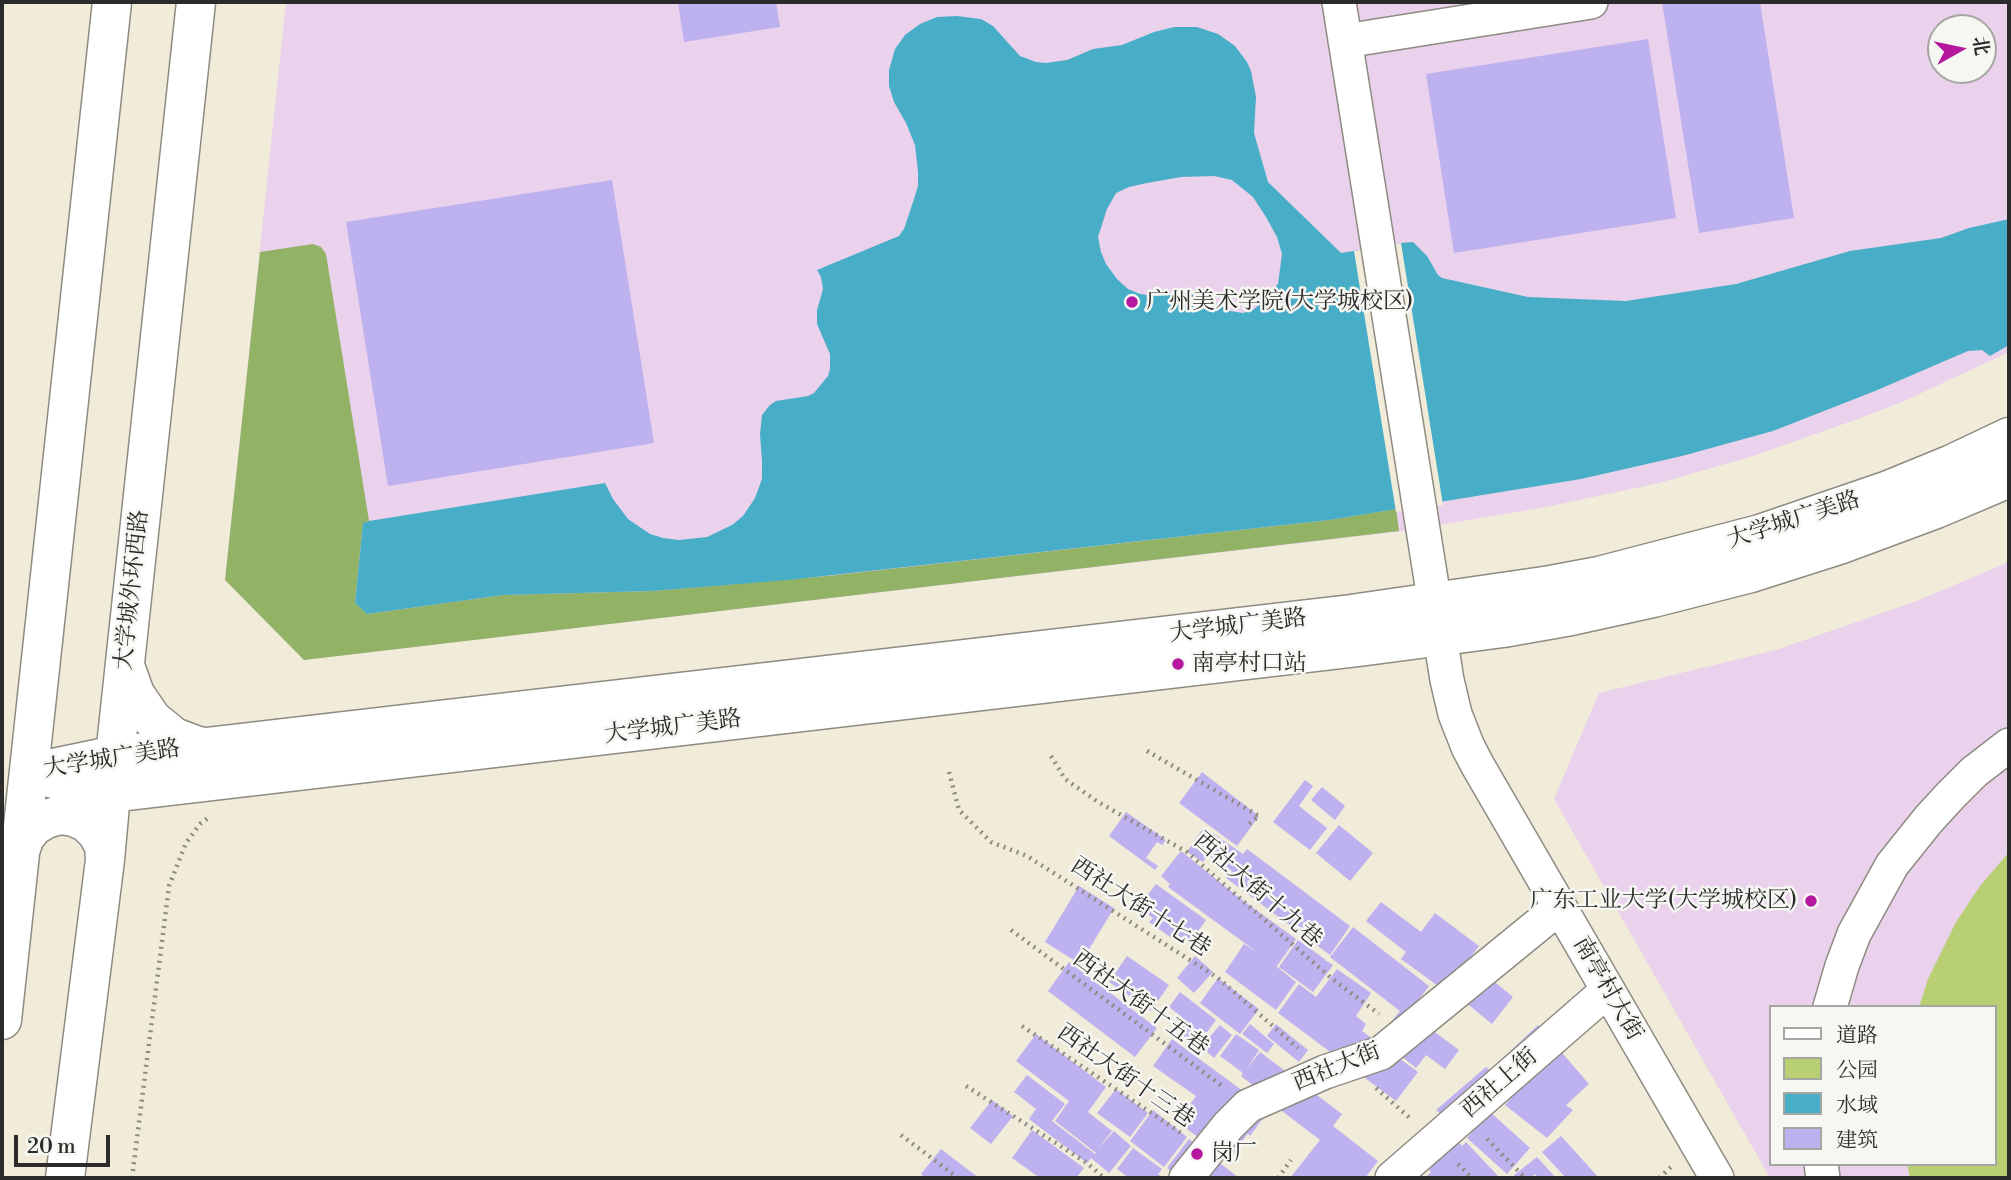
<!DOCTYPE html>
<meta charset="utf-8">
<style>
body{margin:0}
#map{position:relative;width:2011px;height:1180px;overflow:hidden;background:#f1ebda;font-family:"Libre Bodoni","Noto Serif SC",serif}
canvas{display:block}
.frame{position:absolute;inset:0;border:4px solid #2b2b2b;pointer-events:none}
.legend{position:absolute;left:1769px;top:1005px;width:228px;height:161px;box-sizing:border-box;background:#f6f6f2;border:2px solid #a5a5a2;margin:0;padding:9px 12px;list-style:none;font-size:21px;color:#2b2b2b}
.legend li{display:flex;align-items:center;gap:14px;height:35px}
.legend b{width:35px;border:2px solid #a5a5a2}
.north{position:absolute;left:1927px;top:14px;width:70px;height:70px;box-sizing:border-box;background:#f6f6f2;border:2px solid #a5a5a2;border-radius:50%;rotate:81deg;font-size:19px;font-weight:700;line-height:28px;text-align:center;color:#2b2b2b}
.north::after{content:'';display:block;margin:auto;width:24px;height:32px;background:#b5179e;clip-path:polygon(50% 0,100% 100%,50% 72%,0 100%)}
.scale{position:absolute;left:14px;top:1135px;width:96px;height:32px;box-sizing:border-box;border:4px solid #2b2b2b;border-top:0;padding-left:9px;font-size:21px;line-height:24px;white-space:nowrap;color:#2b2b2b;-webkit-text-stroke:5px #f6f6f2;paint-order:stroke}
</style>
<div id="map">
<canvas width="2011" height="1180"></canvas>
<div class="frame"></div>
<ul class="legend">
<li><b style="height:9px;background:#fff"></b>道路</li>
<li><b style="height:19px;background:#b8cf74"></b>公园</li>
<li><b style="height:19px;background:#48aec7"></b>水域</li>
<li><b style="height:19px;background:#bdb1ef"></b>建筑</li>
</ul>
<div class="north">北</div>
<div class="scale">20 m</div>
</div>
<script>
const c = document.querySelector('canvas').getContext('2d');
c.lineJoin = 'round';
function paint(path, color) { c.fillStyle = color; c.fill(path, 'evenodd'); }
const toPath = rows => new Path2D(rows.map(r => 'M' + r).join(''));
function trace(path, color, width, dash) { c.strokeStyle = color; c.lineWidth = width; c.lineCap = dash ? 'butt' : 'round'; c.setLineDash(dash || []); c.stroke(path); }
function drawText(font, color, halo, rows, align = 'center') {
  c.font = font + ' "Libre Bodoni","Noto Serif SC",serif'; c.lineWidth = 5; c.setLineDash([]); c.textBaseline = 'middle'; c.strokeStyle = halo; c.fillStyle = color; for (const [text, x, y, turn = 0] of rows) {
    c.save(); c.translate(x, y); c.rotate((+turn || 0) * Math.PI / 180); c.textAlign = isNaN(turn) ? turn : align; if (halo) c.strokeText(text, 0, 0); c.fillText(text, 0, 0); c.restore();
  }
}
const built = toPath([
 [286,2,2005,2,2009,9,2009,352,1902,402,1855,420,1753,456,1659,483,1541,508,1404,531,304,660,225,580],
 [1941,28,1983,28,1983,70,1941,70],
 [2009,562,2009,1178,1770,1178,1554,799,1599,693,1776,650,1914,602],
 [1771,1007,1995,1007,1995,1164,1771,1164]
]);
const green = toPath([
 [2009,852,2009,1178,1910,1178,1907,1164,1995,1164,1995,1007,1919,1007,1928,979,1956,922,1980,886]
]);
const forest = toPath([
 [313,244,321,247,326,254,369,521,363,523,355,603,367,614,503,595,652,591,827,576,1329,520,1396,509,1399,531,304,660,225,580,260,252]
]);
const water = toPath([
 [957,16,981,19,993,26,1020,56,1036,62,1046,63,1067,60,1093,49,1122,45,1154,32,1174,27,1197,27,1218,34,1235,46,1247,62,1251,71,1256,97,1254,133,1268,182,1341,253,1401,243,1413,242,1427,256,1438,275,1442,278,1528,297,1626,301,1736,284,1850,251,1941,238,1969,228,2009,219,2009,345,1990,356,1982,350,1968,351,1875,391,1773,431,1682,456,1581,479,1329,520,788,580,652,591,503,595,367,614,355,603,363,523,369,521,605,483,613,499,628,519,650,534,663,538,679,540,707,537,732,525,743,516,755,498,762,479,762,461,760,434,762,415,770,405,776,401,808,396,814,393,828,376,830,369,830,354,817,324,817,310,823,289,821,277,817,270,899,236,904,229,913,202,918,186,918,172,915,145,906,123,894,102,889,86,889,70,895,49,905,35,920,24,937,17],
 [1214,176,1232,180,1253,197,1266,217,1277,237,1282,254,1278,284,1260,304,1253,310,1243,313,1230,311,1202,295,1184,293,1155,296,1140,294,1128,289,1117,279,1106,264,1101,252,1098,237,1107,209,1116,193,1129,187,1147,183,1181,177]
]);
const pier = toPath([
 [1401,243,1443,505,1396,512,1354,251]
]);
const building = toPath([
 [678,2,776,2,780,27,684,42],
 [1662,2,1760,2,1794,218,1699,233],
 [1648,39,1676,218,1454,253,1426,74],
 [612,180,654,443,388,486,346,222],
 [1202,772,1259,816,1237,846,1179,803],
 [1305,780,1313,786,1299,806,1327,828,1310,850,1273,822],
 [1322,787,1345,806,1335,820,1311,800],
 [1126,812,1166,840,1162,845,1157,842,1146,858,1158,866,1155,870,1109,836],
 [1339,825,1373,853,1350,881,1316,853],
 [1204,827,1243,854,1247,849,1350,926,1330,955,1226,878,1232,871,1208,855,1203,862,1187,852],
 [1181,851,1241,899,1296,939,1277,966,1275,965,1296,982,1276,1010,1225,972,1244,944,1257,952,1168,887,1170,884,1161,876],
 [1156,884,1206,920,1189,944,1176,935,1173,939,1149,922,1153,918,1138,908],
 [1079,886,1114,908,1080,964,1045,942],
 [1381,902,1421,932,1435,913,1479,946,1457,975,1469,961,1513,997,1492,1024,1448,988,1445,991,1401,959,1406,952,1366,921],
 [1353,927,1429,986,1409,1013,1459,1050,1445,1069,1426,1055,1416,1068,1391,1048,1403,1033,1390,1023,1400,1011,1330,957],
 [1298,940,1326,960,1326,962,1327,961,1333,965,1313,992,1279,967],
 [1127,956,1169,985,1151,1011,1109,982],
 [1195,956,1213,972,1194,993,1177,978],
 [1069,962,1157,1028,1135,1057,1048,991],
 [1337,969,1371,993,1356,1016,1366,1024,1362,1031,1418,1072,1396,1101,1278,1013,1299,984,1316,997],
 [1218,978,1259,1009,1240,1034,1200,1003],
 [1180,992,1216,1020,1197,1046,1179,1032,1185,1024,1180,1021,1182,1017,1169,1007],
 [1250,1024,1274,1044,1267,1053,1242,1034],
 [1276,1024,1308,1050,1299,1062,1267,1036],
 [1220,1025,1232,1035,1214,1058,1201,1047],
 [1538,1025,1589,1084,1566,1105,1573,1110,1547,1138,1505,1105,1533,1074,1490,1112,1530,1148,1507,1174,1467,1138,1487,1115,1465,1135,1436,1110,1486,1067,1490,1070],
 [1036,1034,1106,1087,1088,1112,1112,1131,1097,1150,1114,1131,1131,1146,1109,1173,1091,1158,1087,1163,1029,1119,1036,1109,1014,1092,1027,1075,1065,1104,1052,1121,1095,1154,1096,1153,1055,1121,1069,1101,1016,1061],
 [1236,1034,1259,1050,1247,1069,1260,1052,1342,1114,1333,1126,1378,1161,1365,1178,1290,1178,1320,1140,1274,1105,1275,1103,1241,1076,1243,1073,1220,1056],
 [1172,1039,1269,1110,1250,1136,1248,1133,1230,1160,1177,1122,1196,1096,1153,1066],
 [1116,1089,1148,1113,1130,1137,1097,1113],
 [992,1100,1013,1116,991,1144,970,1128],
 [1153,1110,1187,1137,1164,1167,1130,1141],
 [1032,1130,1084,1168,1076,1178,1040,1178,1012,1158],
 [1452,1135,1462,1146,1466,1142,1498,1176,1496,1178,1425,1178,1431,1172,1422,1163],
 [1561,1136,1599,1178,1566,1178,1542,1152],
 [1189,1139,1239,1178,1181,1178,1167,1168],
 [1133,1148,1162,1169,1158,1174,1164,1178,1129,1178,1117,1169],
 [941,1149,979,1178,925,1178,921,1174],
 [1537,1157,1556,1178,1538,1178,1535,1174,1530,1178,1517,1178,1514,1175]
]);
const path = toPath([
 [1147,751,1259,816,1249,824],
 [1051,756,1065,779,1098,802,1187,852,1331,978,1379,1014],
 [949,772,959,810,991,842,1027,856,1218,978,1298,1048],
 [1011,930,1222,1086],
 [1022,1026,1181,1133],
 [966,1086,1087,1163,1104,1178],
 [1376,1088,1411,1119],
 [901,1135,958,1178],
 [1487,1139,1525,1178],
 [1458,1164,1472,1178],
 [132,1178,169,886,186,843,200,824,208,818],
 [1278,1178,1291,1160],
 [1659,1178,1673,1165]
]);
const minor = toPath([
 [1339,2,1447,680,1455,714,1468,747,1478,766,1717,1178],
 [1345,41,1591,2],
 [1830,1007,1842,966,1854,934,1892,865,1928,820,1950,796,1974,772,2009,745],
 [1821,1164,1823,1178],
 [1186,1178,1228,1126,1248,1106,1325,1072,1381,1053,1560,907],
 [1392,1178,1608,990]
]);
const major = toPath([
 [125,666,135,694,152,719,174,737,195,745,203,747],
 [29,773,115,755,206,747,1351,614,1551,585,1599,576,1760,534,1886,491,1952,464,2009,437],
 [38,775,111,793,1359,647,1503,628,1571,616,1653,598,1751,573,1839,545,1936,509,2009,478],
 [20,851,25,837,34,826,46,819,60,815,74,817,87,823,97,833,104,846,105,860],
 [2,1020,112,2],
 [65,1178,105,860,111,793,196,2]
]);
const markers = [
 [1132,302,7,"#b5179e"],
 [1178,664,7,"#b5179e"],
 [1811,901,7,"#b5179e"],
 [1197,1154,7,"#b5179e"]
];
const poiNames = [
 ["广州美术学院(大学城校区)",1146,302],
 ["南亭村口站",1192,664],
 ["广东工业大学(大学城校区)",1797,901,"right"],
 ["岗厂",1211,1154]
];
const streetNames = [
 ["大学城广美路",1794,521,-18],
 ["大学城外环西路",133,590,-84],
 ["大学城广美路",1238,627,-7],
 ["大学城广美路",673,728,-7],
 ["大学城广美路",112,760,-9],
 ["西社大街十九巷",1257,891,41],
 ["西社大街十七巷",1140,908,33],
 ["南亭村大街",1607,989,60],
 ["西社大街十五巷",1140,1004,36],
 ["西社大街",1337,1068,-22],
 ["西社大街十三巷",1125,1077,35],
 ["西社上街",1500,1084,-41]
];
paint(built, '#ead1ec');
paint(green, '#b8cf74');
paint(forest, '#92b266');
paint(water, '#48aec7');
paint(pier, '#f1ebda');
paint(building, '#bdb1ef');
trace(minor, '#8e8b82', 36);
trace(major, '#8e8b82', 41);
trace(path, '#8e8b82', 4.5, [2, 5]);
trace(minor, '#fff', 33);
trace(major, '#fff', 38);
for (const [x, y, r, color] of markers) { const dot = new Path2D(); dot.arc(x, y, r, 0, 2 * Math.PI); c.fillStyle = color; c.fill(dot); trace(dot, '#f6f6f2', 2.5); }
drawText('23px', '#2b2b2b', '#f6f6f2', poiNames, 'left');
drawText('23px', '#2b2b2b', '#f6f6f2', streetNames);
</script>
